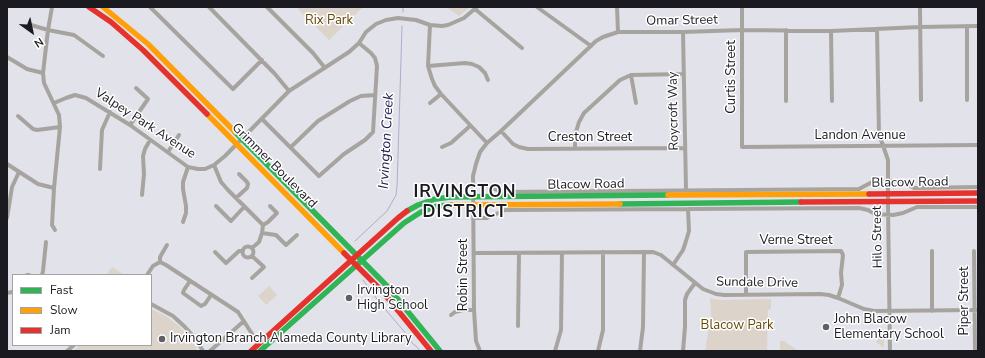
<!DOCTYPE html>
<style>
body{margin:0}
#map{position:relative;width:985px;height:358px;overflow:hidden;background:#e1e2ea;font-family:"Nunito Sans",sans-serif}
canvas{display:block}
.frame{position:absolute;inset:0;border:8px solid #1a1a20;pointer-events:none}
.legend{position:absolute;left:12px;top:274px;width:140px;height:72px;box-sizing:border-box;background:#fff;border:1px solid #a3a3a6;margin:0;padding:5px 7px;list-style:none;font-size:12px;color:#1a1a20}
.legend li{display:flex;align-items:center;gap:8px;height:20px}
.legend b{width:20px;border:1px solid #a3a3a6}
.north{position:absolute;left:12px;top:12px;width:40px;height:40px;-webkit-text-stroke:3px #fff;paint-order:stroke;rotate:147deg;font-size:11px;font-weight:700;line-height:16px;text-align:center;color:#1a1a20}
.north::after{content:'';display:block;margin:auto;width:14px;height:18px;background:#1a1a20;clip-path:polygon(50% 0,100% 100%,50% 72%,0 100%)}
</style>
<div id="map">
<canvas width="985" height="358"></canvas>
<div class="frame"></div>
<ul class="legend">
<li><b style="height:5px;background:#30b455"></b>Fast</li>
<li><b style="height:5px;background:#ff9f0a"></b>Slow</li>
<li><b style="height:5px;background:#e5322d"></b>Jam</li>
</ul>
<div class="north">N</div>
</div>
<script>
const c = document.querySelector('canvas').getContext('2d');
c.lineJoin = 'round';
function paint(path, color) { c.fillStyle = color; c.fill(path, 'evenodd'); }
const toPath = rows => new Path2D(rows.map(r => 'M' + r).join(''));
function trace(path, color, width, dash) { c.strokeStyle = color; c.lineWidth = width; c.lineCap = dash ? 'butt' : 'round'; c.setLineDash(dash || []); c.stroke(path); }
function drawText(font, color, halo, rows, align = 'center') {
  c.font = font + ' "Nunito Sans",sans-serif'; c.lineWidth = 3; c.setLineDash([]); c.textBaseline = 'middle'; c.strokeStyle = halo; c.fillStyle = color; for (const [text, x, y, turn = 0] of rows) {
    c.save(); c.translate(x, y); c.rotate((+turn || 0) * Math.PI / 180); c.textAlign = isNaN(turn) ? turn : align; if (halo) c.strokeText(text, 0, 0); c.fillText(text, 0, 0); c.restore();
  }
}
const green = toPath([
 [300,7,365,7,361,9,329,40,298,9],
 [446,7,470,7,459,16],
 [112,267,123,274,122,275,106,275],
 [269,286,277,295,266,305,258,296],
 [710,298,719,300,771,299,771,309,768,310,767,351,705,351,711,315],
 [151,309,166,316,180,327,190,338,190,339,196,347,197,351,73,351,80,345,151,345],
 [880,335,884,338,884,348,876,342],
 [780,341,785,341,785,342,799,351,780,351]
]);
const stream = toPath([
 [403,12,403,7],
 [355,241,387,211,396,195,397,186,399,125,402,26],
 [363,280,379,302,408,336,412,343,417,347,420,351]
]);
const street = toPath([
 [52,7,48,30,43,73,44,83,59,115,60,127,54,188,52,225,55,230],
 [150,7,233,89,262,60],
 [209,7,275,74,289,91],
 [267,7,313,53,325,68],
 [537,7,591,46],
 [617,7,618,32],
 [742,7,742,147,978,145],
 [920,7,921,100],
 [475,9,522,48],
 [31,25,48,30,74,35,103,56],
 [430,25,428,66,432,79,435,86,441,94,487,143],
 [967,26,967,100],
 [877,29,879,134,888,160,888,206,890,351],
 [786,30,786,101],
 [831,31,832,101],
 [683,32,686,190],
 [7,57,27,69,43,73],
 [428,66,465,63,472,64,479,67,485,73,488,80],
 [631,75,636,103],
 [54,103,66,98,75,95,86,98,130,125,188,167,198,169,205,169,214,165,225,156,289,91,349,52,359,43,366,32,376,24,386,20,398,18,416,20,430,25,442,26,448,25,464,18,477,7],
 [430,103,441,94],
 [18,116,33,129,37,130,60,127],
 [262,119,319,176,344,154,365,140,373,132,377,66,375,58,371,53,359,43],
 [130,125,148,99,136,88],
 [501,131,513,144,519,147,528,149,685,148],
 [291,147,318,121,350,101,361,96,375,95],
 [442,147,451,143,470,126],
 [575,148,575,135,579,122,584,113,620,80,631,75,684,74],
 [168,152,179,135],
 [7,164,38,184,54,188],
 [214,165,221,182,228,190,263,225,262,233,259,242,252,248],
 [100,169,102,130,110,112],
 [474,185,485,185,502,192,859,189,874,181,901,181,914,188,978,187],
 [142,195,144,174,143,156,145,149,150,140],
 [236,198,247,188,248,184,247,182,239,174],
 [216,206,231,221,244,207],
 [7,218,12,187,19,172],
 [474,218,487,218,505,210,688,209,859,208,868,210,875,214,893,215,903,213,917,207,978,207],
 [183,222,186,213,186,206,183,189,183,182,188,167],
 [263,225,268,222,277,213,270,206],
 [262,233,276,235,286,245,297,235],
 '242.5 252a5.5 5.5 0 1 1 11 0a5.5 5.5 0 1 1-11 0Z',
 [932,251,932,311],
 [974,251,975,351],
 [215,252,226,263,239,251,243,251],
 [474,253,653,252,661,255,703,289,716,294,724,295,820,294,829,295,838,298,864,309,874,311,978,310],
 [160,262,166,265,238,312,254,337],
 [673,265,683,250,686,241,689,231,688,209],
 [27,275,29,275],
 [42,275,43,271,46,242],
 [147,275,153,266,160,262,160,257,167,245],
 [252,278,264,267,252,256],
 [190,281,184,290,183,293,201,306,205,304,211,295],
 [7,293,12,292],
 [746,295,746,252,841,251,843,255,841,273,842,285,838,298],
 [151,304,173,316,185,327,195,338,203,351],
 [451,315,455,312,463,310,474,310],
 [518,326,519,253],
 [67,351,74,345],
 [210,351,244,321],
 [480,351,476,341,474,310,473,176,476,164,480,152,487,143,501,131,596,41,603,37,618,32,683,32,742,30,831,31,920,27,978,26],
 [555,351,561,330,562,253],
 [598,351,603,330,603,252],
 [640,351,643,327,644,252],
 [683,351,685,327,685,300,687,294,695,283]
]);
const fast = toPath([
 [235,132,387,286,440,351],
 [620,204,801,202],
 [407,211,418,205,435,199,451,197,668,195],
 [260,351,404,223,421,212,437,206,453,205]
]);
const slow = toPath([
 [103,7,148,44,235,132],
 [207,114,344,253],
 [668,195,869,194],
 [453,205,620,204]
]);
const jam = toPath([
 [89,7,111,22,143,50,207,114],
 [869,194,978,193],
 [801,202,978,201],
 [344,253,382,291,431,351],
 [251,351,398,218,407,211]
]);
const markers = [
 [349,298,4,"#606067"],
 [826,327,4,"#606067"],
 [162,339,4,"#606067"]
];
const parkNames = [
 ["Rix Park",329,21],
 ["Blacow Park",737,326]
];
const streetNames = [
 ["Omar Street",682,21,-1],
 ["Curtis Street",732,77,-90],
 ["Roycroft Way",674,111,-91],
 ["Valpey Park Avenue",145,124,33],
 ["Landon Avenue",860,136],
 ["Creston Street",590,138],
 ["Grimmer Boulevard",274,166,45],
 ["Blacow Road",910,183,-1],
 ["Blacow Road",586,185,-1],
 ["Hilo Street",878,237,-91],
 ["Verne Street",796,241],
 ["Robin Street",464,275,-90],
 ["Sundale Drive",757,283,1],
 ["Piper Street",965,301,-90]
];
const poiNames = [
 ["Irvington",357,291],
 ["High School",357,306],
 ["John Blacow",834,320],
 ["Elementary School",834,335],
 ["Irvington Branch Alameda County Library",170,339]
];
const waterNames = [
 ["Irvington Creek",387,141,-87]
];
const districtNames = [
 ["IRVINGTON",465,193],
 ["DISTRICT",465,213]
];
paint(green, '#dcd4cb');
trace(stream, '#acadca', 1);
trace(street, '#a7a4a0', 4);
trace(fast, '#30b455', 5.5);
trace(slow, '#ff9f0a', 5.5);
trace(jam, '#e5322d', 5.5);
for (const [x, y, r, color] of markers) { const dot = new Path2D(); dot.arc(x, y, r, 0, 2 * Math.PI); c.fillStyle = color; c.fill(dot); trace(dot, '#fff', 1.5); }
drawText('13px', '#684606', '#fff', parkNames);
drawText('13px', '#1a1a20', '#fff', streetNames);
drawText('13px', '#1a1a20', '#fff', poiNames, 'left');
drawText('italic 14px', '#272252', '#fff', waterNames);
c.letterSpacing = '1px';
drawText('bold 17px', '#1a1a20', '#fff', districtNames);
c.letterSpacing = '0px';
</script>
